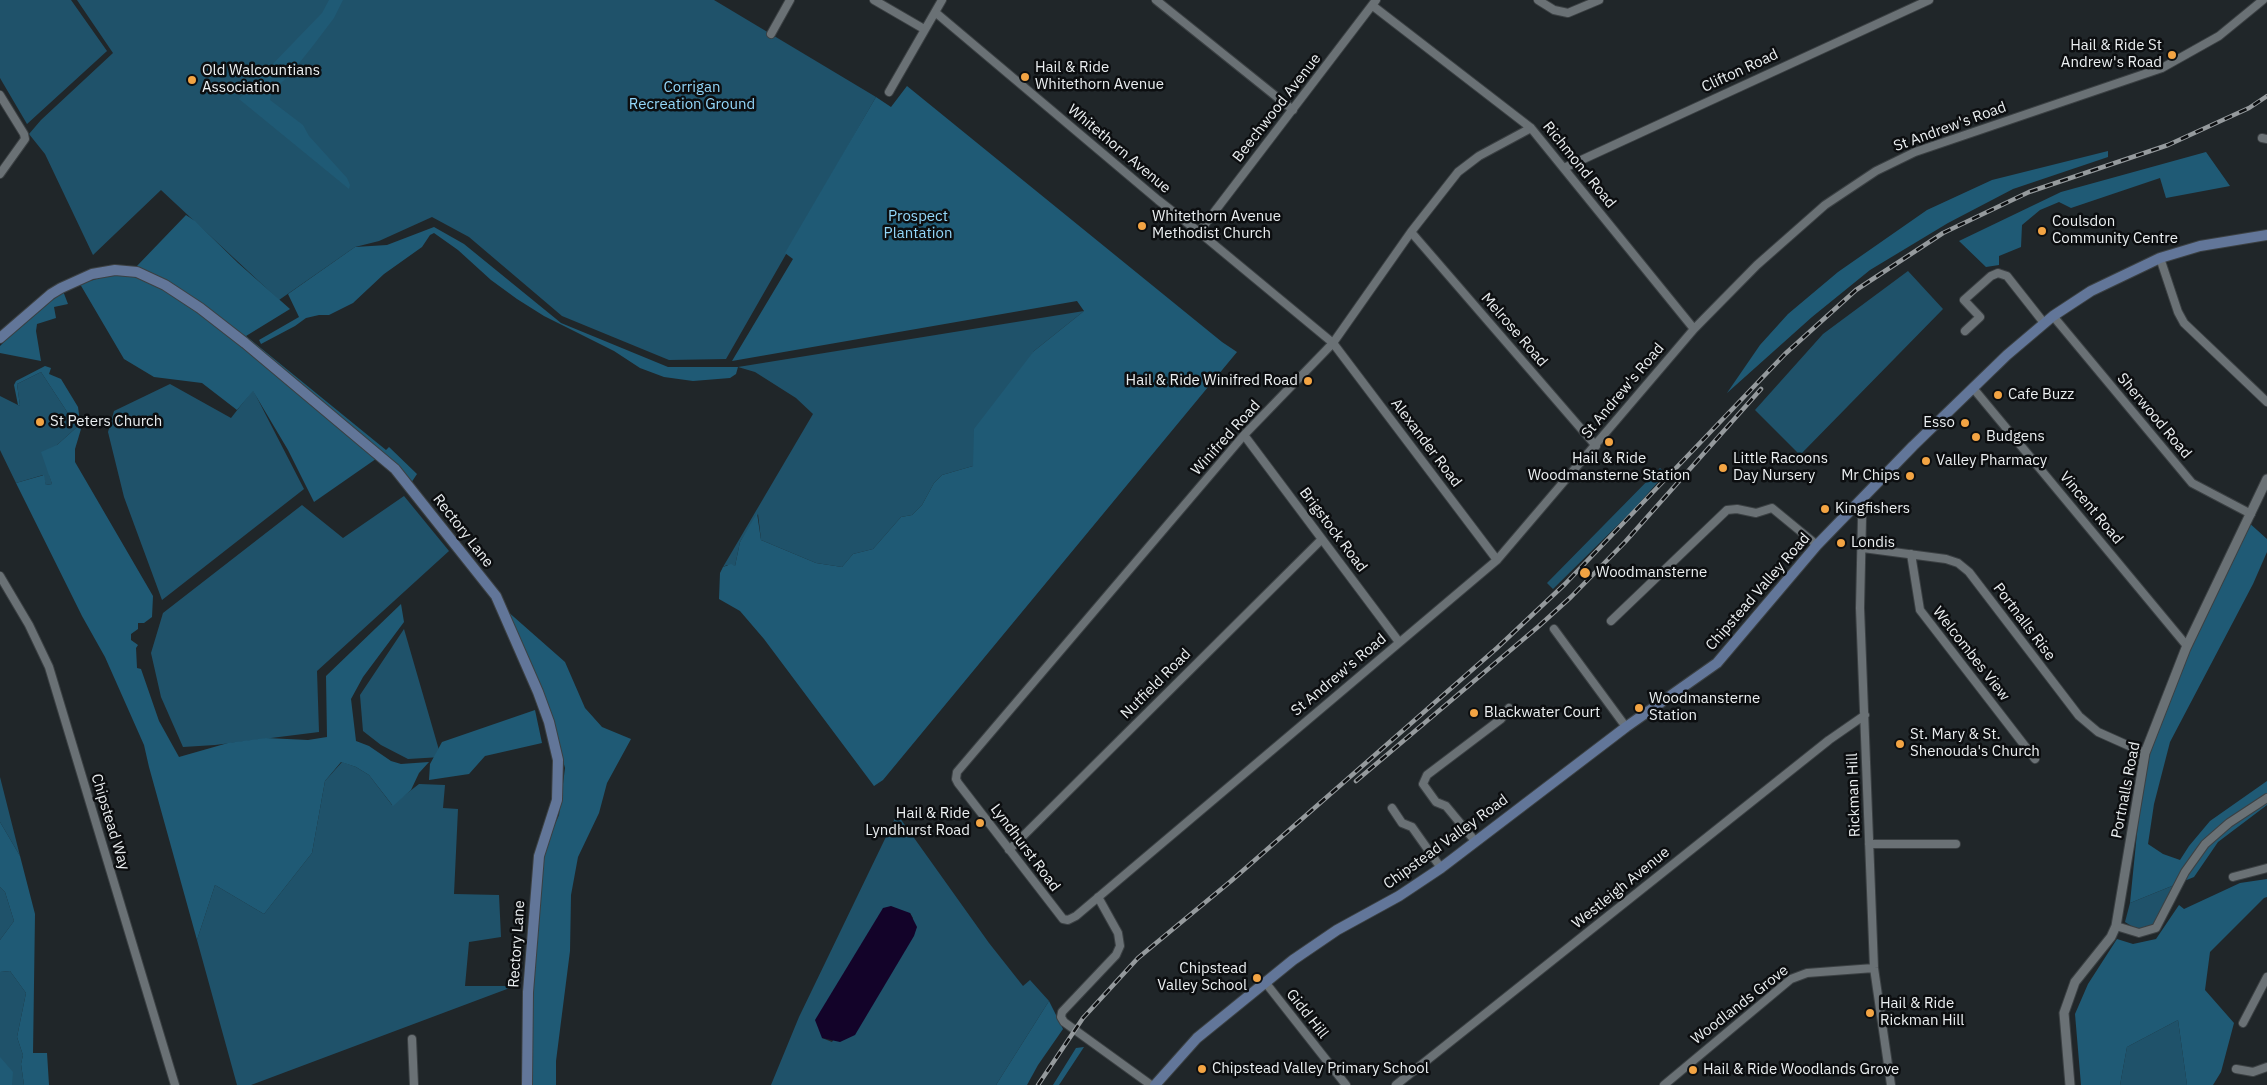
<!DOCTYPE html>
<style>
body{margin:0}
canvas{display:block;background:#202629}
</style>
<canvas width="2267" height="1085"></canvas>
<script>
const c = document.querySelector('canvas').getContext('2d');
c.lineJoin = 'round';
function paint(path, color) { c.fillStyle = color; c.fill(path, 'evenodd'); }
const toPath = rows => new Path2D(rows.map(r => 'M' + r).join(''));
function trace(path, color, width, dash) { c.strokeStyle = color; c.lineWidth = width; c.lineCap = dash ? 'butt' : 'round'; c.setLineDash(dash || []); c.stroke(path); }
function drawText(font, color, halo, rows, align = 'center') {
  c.font = font + ' "IBM Plex Sans",sans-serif'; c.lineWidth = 5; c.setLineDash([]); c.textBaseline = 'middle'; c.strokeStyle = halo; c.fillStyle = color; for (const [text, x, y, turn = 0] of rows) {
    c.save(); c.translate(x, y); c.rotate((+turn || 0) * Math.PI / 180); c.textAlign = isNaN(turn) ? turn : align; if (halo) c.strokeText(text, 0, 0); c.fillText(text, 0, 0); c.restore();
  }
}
const green = toPath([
 [0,0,71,0,107,51,27,124,0,78],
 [77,0,714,0,876,97,726,359,669,360,562,316,469,237,432,217,379,241,355,247,279,300,161,190,93,255,45,154,29,134,41,120,113,53],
 [1908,271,1943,309,1800,455,1755,410,1823,334],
 [1084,311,1034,351,973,466,942,475,934,483,922,505,912,515,901,517,873,549,853,554,842,567,816,563,761,540,758,514,740,542,735,566,727,565,723,567,813,414,796,398,755,372,738,367],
 [41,372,77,427,57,445,49,474,52,484,46,485,43,475,16,483,0,450,0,396,20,406,17,384],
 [170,384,231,418,253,390,304,489,162,600,124,497,108,432,114,411],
 [1660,468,1666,473,1634,509,1553,589,1547,583],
 [404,496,449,551,317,671,319,732,215,745,183,747,161,697,151,653,163,613,302,505,343,538],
 [404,629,441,757,408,759,381,745,363,731,360,695],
 [342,762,356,767,369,775,392,805,419,784,445,785,443,808,458,809,454,894,499,895,501,937,469,942,465,986,515,986,251,1085,237,1085,197,940,215,885,264,914,312,853,325,781],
 [0,777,20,856,0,822],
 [897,814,989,943,1023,986,1030,980,1049,1001,996,1085,771,1085,799,1017],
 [910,913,913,918,832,1042,822,1038],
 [2177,884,2154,925,2138,930,2125,922,2130,903],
 [0,887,5,892,14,921,0,940],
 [10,971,26,993,17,1037,23,1055,21,1064,24,1085,0,1085,0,972],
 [2178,1020,2187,1085,2120,1085,2127,1047]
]);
const forest = toPath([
 [329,0,343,0,334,18,312,47,288,77,272,90,270,100,303,125,309,136,347,178,350,185,349,189,239,99,322,13],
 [907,86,1222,342,1237,352,883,780,874,786,764,639,740,611,719,599,720,573,723,567,731,564,735,566,740,542,757,513,761,540,816,563,842,567,853,554,873,549,901,517,912,515,922,505,934,483,942,475,973,466,974,429,1034,351,1084,311,1077,301,732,361,793,259,785,253,876,97,891,107],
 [2108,151,2108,157,2013,189,1948,223,1870,270,1812,317,1727,393,1760,345,1788,314,1838,272,1927,210,1992,180],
 [2206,152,2230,186,2166,198,2160,178,2071,208,2059,202,2040,210,2022,225,2021,247,1999,256,1999,265,1986,267,1959,241,2061,192],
 [186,215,195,221,238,263,290,309,246,336,386,450,389,447,417,474,411,483,383,454,314,502,288,450,253,391,237,410,202,383,154,377,124,359,80,284,136,267],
 [434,227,464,244,561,323,668,367,738,367,736,374,730,378,693,381,664,377,640,368,614,351,544,316,517,299,491,280,458,250,434,233,430,235,422,247,384,274,353,303,329,315,319,315,306,318,295,326,261,344,259,340,299,317,288,294,355,247,387,245],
 [63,291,68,304,54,307,56,318,37,324,36,331,41,361,0,353,0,346,7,339],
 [45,366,51,368,49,374,61,379,78,407,81,429,75,449,75,462,153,596,152,617,144,623,138,623,138,629,131,634,131,640,138,645,136,648,137,668,141,669,159,721,179,757,228,743,266,738,308,740,327,737,326,676,401,604,404,622,363,677,351,699,356,741,369,746,391,761,401,764,429,762,419,773,411,790,393,806,369,775,356,767,341,762,325,781,312,853,264,914,215,885,197,940,149,767,144,745,105,657,82,616,16,483,44,475,46,485,52,484,41,452,57,445,77,427,41,372,17,384,20,406,18,405,14,385,16,381],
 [2247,521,2267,539,2267,552,2253,584,2170,742,2154,804,2148,844,2163,854,2180,860,2189,846,2210,821,2267,781,2267,805,2218,842,2194,877,2130,903,2145,753,2187,646],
 [506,610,565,662,585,708,602,727,631,739,607,783,599,813,578,857,571,895,570,951,556,1061,556,1085,531,1085,532,985,545,847,559,815,565,768,549,709],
 [535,710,542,743,485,756,469,774,429,780,430,764,442,742],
 [0,822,20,856,35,914,33,1053,47,1053,49,1085,24,1085,21,1064,23,1055,17,1037,26,993,10,971,0,972,0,940,14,921,5,892,0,887],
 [2267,879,2267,897,2264,898,2210,952,2205,990,2234,1023,2221,1072,2213,1085,2187,1085,2178,1020,2127,1047,2120,1085,2081,1085,2075,1014,2088,984,2117,939,2133,944,2156,939,2179,905,2184,909,2240,883],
 [1049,1001,1063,1029,1038,1065,1027,1085,996,1085],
 [1084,1047,1059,1085,1053,1085,1076,1048],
 [0,1057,13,1072,12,1085,0,1085]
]);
const water = toPath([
 [891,906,910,913,917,927,914,936,855,1035,840,1042,822,1038,815,1020,883,908]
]);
const minor = toPath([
 [874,0,924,29],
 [1156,0,1293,110],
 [1538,0,1554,10,1568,13,1599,0],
 [1373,6,1531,128,1694,329],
 [935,12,1158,200,1199,232,1333,343,1497,560],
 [771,34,790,0],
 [889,92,942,0],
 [0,95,24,134,25,139,0,174],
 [1531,128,1479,156,1458,172,1411,232,1333,343,1244,435,957,772,956,779,958,783,1063,919,1068,920,1076,916,1497,560,1694,329,1757,265,1825,205,1876,171,1915,152,2162,68,2219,36,2263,0],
 [2262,138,2267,139],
 [1564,168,1929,0],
 [1199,232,1376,0],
 [1411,232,1596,446],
 [2160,258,2178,312,2184,323,2267,402],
 [2053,316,2192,483,2251,514],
 [1965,331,1980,317,1964,300,1991,276,1998,273,2007,276,2044,323],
 [1973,388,2187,646],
 [1244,435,1399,642],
 [1855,506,1859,510,1862,518,1860,608,1874,968,1891,1085],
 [1863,548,1946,559,1958,563,1969,572,2079,716,2098,732,2145,753],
 [1911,554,1920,610,2035,759],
 [0,576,29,625,49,667,175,1085],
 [1611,621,1727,510,1737,509,1756,513,1772,508,1817,545],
 [1554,629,1626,727],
 [1392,808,1402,823,1412,827,1441,868],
 [1475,841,1446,806,1436,802,1423,784,1427,775,1501,719,1509,708],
 [1869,844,1956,844],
 [1009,850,1322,539],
 [2233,877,2267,868],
 [1098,897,1118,933,1120,946,1116,955,1062,1012,1061,1017,1064,1022,1151,1085],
 [2116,926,2139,933,2156,928,2185,872,2205,844,2229,823,2267,798],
 [1265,982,1346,1085],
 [2243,1023,2267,977],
 [412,1039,414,1085],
 [2236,1069,2253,1072,2267,1067],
 [1396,1085,1829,740,1865,715],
 [1664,1085,1791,979,1807,973,1874,968]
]);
const tertiary = toPath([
 [2070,1085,2064,1013,2075,982,2111,937,2116,926,2145,753,2186,648,2267,479]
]);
const secondary = toPath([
 [0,338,51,294,61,288,92,274,115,270,137,272,165,285,200,308,245,343,395,469,496,596,538,692,549,722,558,760,557,800,539,856,528,992,527,1085],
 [1155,1085,1197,1038,1293,960,1337,930,1399,896,1441,868,1626,727,1717,663,1817,545,1913,446,2007,355,2053,316,2091,291,2160,258,2200,246,2267,235]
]);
const rail = toPath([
 [1356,781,1539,626,1571,597,1625,542,1761,389],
 [1038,1085,1083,1018,1138,958,1231,881,1497,648,1565,584,1785,354,1856,290,1943,233,2029,192,2168,145,2249,108,2267,96]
]);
const markers = [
 [2172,55,5,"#f3a443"],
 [1025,77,5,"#f3a443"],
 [192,80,5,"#f3a443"],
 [1142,226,5,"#f3a443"],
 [2042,231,5,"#f3a443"],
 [1308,381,5,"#f3a443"],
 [1998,395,5,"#f3a443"],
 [40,422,5,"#f3a443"],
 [1965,423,5,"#f3a443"],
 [1976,437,5,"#f3a443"],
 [1609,442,5,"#f3a443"],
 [1926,461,5,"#f3a443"],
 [1723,468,5,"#f3a443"],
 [1910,476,5,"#f3a443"],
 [1825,509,5,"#f3a443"],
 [1841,543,5,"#f3a443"],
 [1585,573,6,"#f3a443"],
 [1639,708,5,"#f3a443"],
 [1474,713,5,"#f3a443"],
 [1900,744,5,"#f3a443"],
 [980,823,5,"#f3a443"],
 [1257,978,5,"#f3a443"],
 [1870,1013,5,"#f3a443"],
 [1202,1069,5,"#f3a443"],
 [1693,1070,5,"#f3a443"]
];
const poiNames = [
 ["Hail & Ride St",2162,46,"right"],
 ["Andrew's Road",2162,63,"right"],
 ["Hail & Ride",1035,68],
 ["Whitethorn Avenue",1035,85],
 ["Old Walcountians",202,71],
 ["Association",202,88],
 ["Whitethorn Avenue",1152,217],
 ["Methodist Church",1152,234],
 ["Coulsdon",2052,222],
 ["Community Centre",2052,239],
 ["Hail & Ride Winifred Road",1298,381,"right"],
 ["Cafe Buzz",2008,395],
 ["St Peters Church",50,422],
 ["Esso",1955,423,"right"],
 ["Budgens",1986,437],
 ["Hail & Ride",1609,459,"center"],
 ["Woodmansterne Station",1609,476,"center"],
 ["Little Racoons",1733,459],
 ["Day Nursery",1733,476],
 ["Valley Pharmacy",1936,461],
 ["Mr Chips",1900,476,"right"],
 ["Kingfishers",1835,509],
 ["Londis",1851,543],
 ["Woodmansterne",1596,573],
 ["Woodmansterne",1649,699],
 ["Station",1649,716],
 ["Blackwater Court",1484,713],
 ["St. Mary & St.",1910,735],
 ["Shenouda's Church",1910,752],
 ["Hail & Ride",970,814,"right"],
 ["Lyndhurst Road",970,831,"right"],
 ["Chipstead",1247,969,"right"],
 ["Valley School",1247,986,"right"],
 ["Hail & Ride",1880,1004],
 ["Rickman Hill",1880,1021],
 ["Chipstead Valley Primary School",1212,1069],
 ["Hail & Ride Woodlands Grove",1703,1070]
];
const streetNames = [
 ["Clifton Road",1740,71,-25],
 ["Beechwood Avenue",1277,108,-52],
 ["St Andrew's Road",1950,127,-20],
 ["Whitethorn Avenue",1119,149,40],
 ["Richmond Road",1579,165,51],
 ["Melrose Road",1514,330,49],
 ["St Andrew's Road",1623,391,-50],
 ["Sherwood Road",2154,416,50],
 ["Winifred Road",1226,438,-48],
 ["Alexander Road",1426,443,53],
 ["Vincent Road",2091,508,50],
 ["Brigstock Road",1333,530,53],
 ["Rectory Lane",463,531,52],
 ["Chipstead Valley Road",1758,592,-49],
 ["Portnalls Rise",2024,622,53],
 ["Welcombes View",1971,654,52],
 ["St Andrew's Road",1339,675,-40],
 ["Nutfield Road",1156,684,-45],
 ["Portnalls Road",2126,790,-79],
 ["Rickman Hill",1854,795,-92],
 ["Chipstead Way",110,822,73],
 ["Chipstead Valley Road",1446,842,-36],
 ["Lyndhurst Road",1025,848,53],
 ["Westleigh Avenue",1621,888,-39],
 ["Rectory Lane",517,944,-86],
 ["Woodlands Grove",1740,1005,-38],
 ["Gidd Hill",1307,1014,52]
];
const parkNames = [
 ["Corrigan",692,88],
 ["Recreation Ground",692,105],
 ["Prospect",918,217],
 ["Plantation",918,234]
];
paint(green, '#1f526a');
paint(forest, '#1f5a75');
paint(water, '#130329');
trace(minor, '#3b4043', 10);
trace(tertiary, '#3b4043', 11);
trace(secondary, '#3b4043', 12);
trace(minor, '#6a7175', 8);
trace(tertiary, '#6a7175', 9);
trace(secondary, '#627699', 10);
trace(rail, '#959a9d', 4.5);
trace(rail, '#0c0e10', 2.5, [8]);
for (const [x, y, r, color] of markers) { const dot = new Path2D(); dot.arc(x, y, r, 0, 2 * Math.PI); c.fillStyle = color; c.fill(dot); trace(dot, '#0c0e10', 2); }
drawText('15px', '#ebeff1', '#0c0e10', poiNames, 'left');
drawText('15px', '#ebeff1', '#0c0e10', streetNames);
drawText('15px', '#93d7fa', '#0c0e10', parkNames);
</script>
